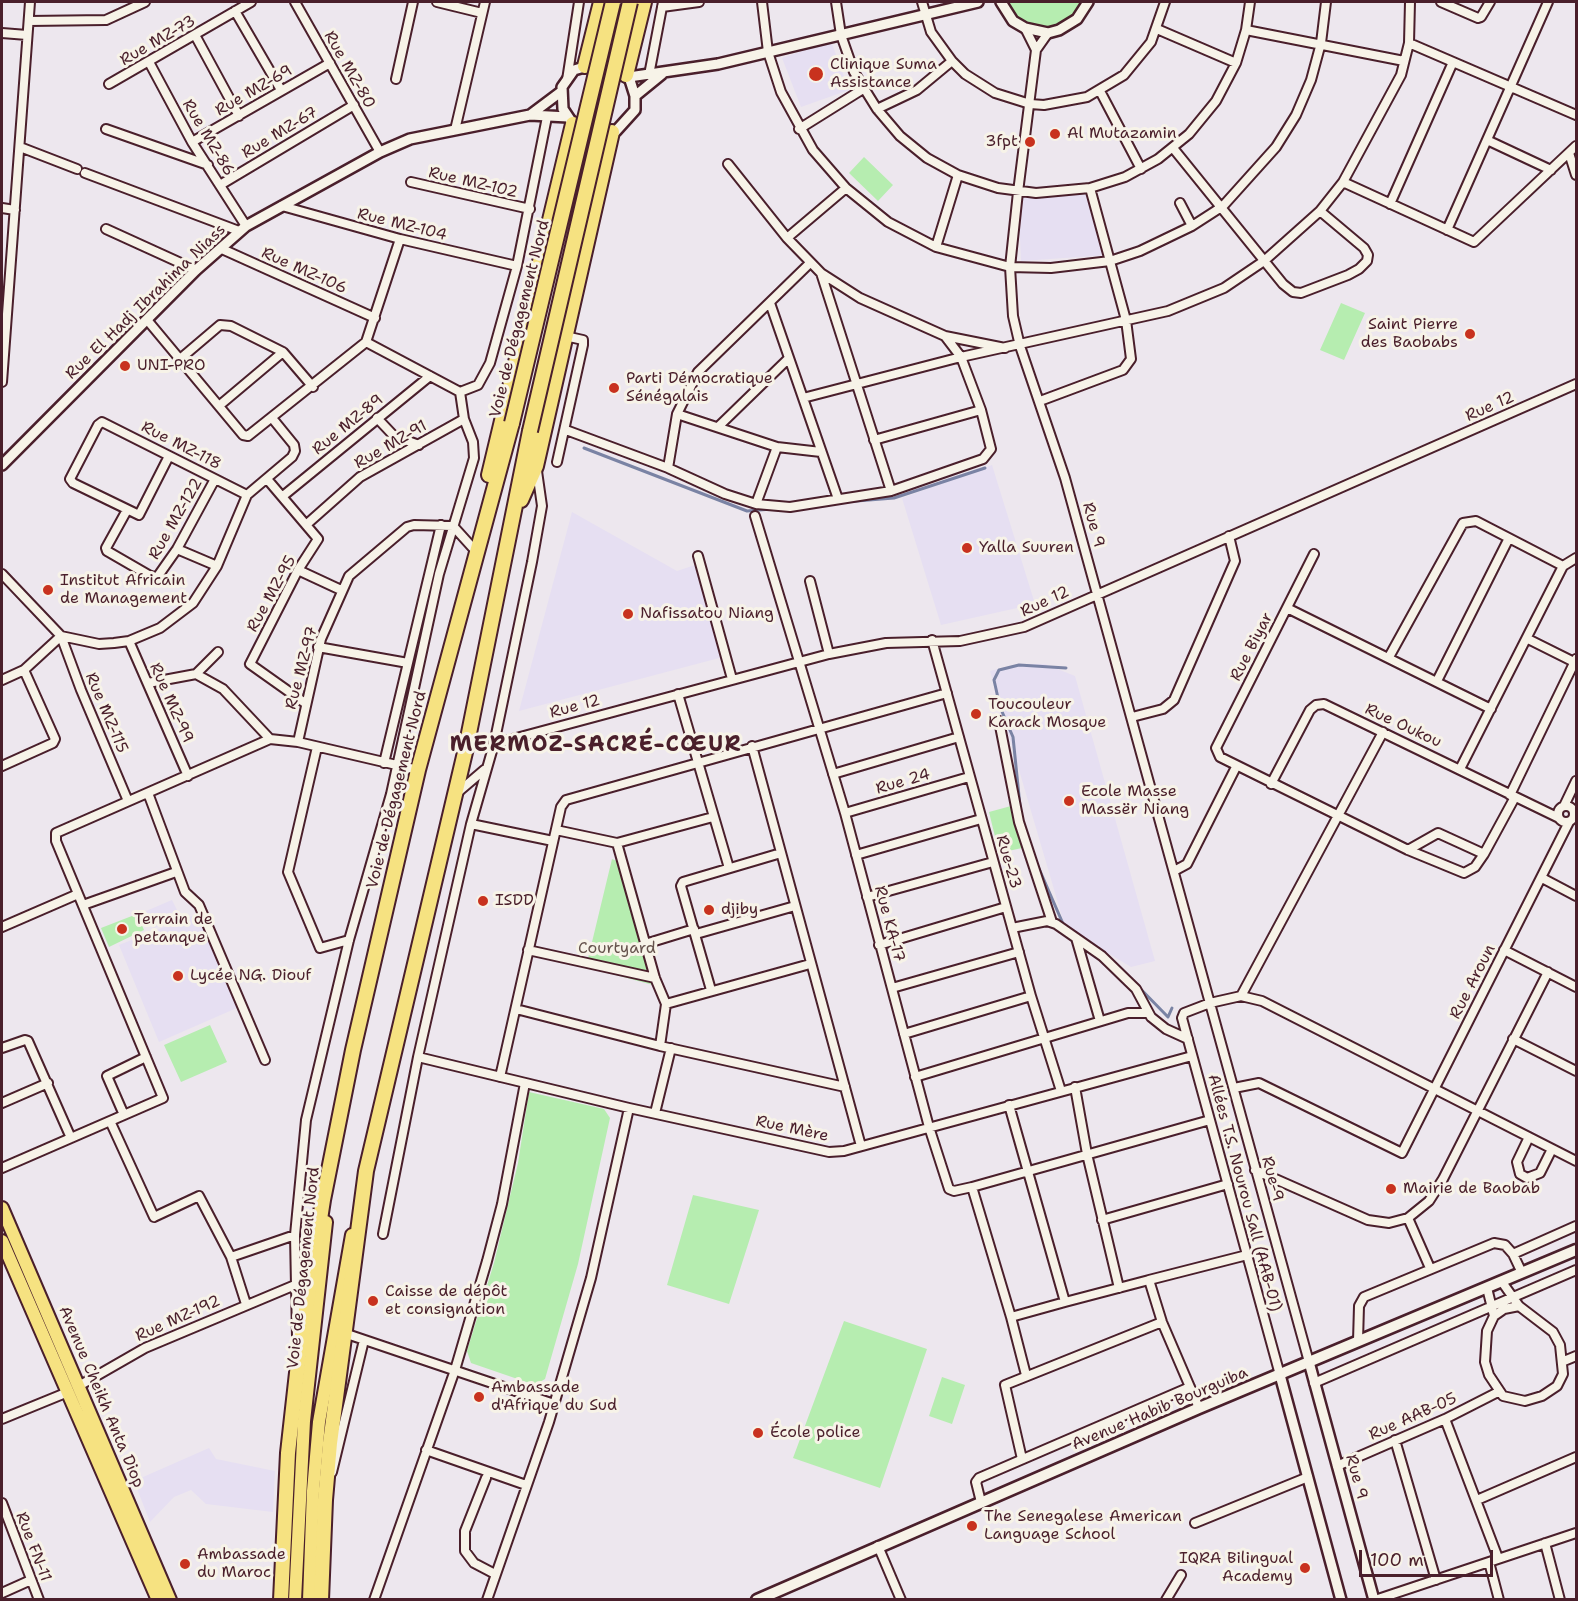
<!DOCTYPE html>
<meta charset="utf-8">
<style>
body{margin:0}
#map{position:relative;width:1578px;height:1601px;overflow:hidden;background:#ede7ee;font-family:"Shantell Sans",sans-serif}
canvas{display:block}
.frame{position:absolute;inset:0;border:3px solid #4a1f2b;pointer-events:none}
.scale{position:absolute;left:1359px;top:1550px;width:134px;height:27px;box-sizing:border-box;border:3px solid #4a1f2b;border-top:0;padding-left:8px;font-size:18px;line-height:21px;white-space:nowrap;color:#4a1f2b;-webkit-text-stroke:4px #f7f3e8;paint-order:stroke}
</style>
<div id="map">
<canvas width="1578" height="1601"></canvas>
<div class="frame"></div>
<div class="scale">100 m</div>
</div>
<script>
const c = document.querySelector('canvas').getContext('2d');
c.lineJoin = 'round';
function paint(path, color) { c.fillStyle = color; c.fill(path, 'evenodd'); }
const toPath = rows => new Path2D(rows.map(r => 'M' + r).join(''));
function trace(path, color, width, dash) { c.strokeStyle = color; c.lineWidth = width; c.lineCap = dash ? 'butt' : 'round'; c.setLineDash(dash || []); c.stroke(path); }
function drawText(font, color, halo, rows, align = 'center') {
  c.font = font + ' "Shantell Sans",sans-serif'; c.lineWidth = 6; c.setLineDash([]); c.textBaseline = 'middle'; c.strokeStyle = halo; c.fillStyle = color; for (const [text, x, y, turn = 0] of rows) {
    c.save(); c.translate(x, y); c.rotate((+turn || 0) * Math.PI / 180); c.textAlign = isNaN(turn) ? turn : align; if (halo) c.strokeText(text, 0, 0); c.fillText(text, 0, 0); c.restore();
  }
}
const built = toPath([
 [831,41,849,90,801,107,782,58],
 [1090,188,1109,255,1021,261,1018,192],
 [992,465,1035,604,941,625,902,498],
 [572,512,677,571,698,564,723,657,519,711],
 [1018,664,1045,664,1075,676,1155,961,1131,967,1065,927,990,671],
 [172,900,180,916,154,928,146,911],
 [197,914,239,1007,159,1042,119,945],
 [209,1448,216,1459,275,1471,273,1512,206,1504,191,1490,174,1497,150,1522,134,1481]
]);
const green = toPath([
 [1004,2,1084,2,1070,21,1057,28,1043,30,1028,27,1015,19],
 [864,157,893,185,878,201,849,173],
 [1341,303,1365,313,1344,360,1320,350],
 [1011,806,1022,848,999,853,989,812],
 [612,859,619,862,653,985,586,967],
 [137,914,144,930,109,947,101,928],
 [210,1025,227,1062,181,1082,164,1045],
 [529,1092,604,1109,610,1118,578,1264,545,1379,535,1385,471,1363,467,1351,494,1263,518,1163],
 [693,1195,759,1210,729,1304,667,1285],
 [844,1321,927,1349,880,1488,793,1458],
 [942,1377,965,1385,952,1424,929,1416]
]);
const stream = toPath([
 [584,448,747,511,772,509],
 [844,502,894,498,985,468],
 [1020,806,1013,737,1000,707,994,680,999,670,1019,665,1066,668],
 [1037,864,1064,926],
 [1126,974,1168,1017,1172,1008]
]);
const minor = toPath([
 [295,2,380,152],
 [437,2,482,13],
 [762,2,768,52,781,92,813,150,846,188,888,222,936,247,1010,267,1051,268,1110,261,1140,251,1192,226,1223,206,1276,147,1296,115,1311,80,1321,43,1326,2],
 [836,2,841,35,854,72,877,109,900,136,927,158,958,175,998,188,1036,193,1090,188,1125,177,1158,159,1189,134,1216,101,1236,63,1246,30,1250,2],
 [922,2,931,32,952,61,965,74,995,93,1030,104,1044,105,1087,97,1124,75,1151,42,1165,2],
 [1441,2,1478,18,1481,17,1490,2],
 [662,7,699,2],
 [235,11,281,90],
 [29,21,106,20,145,2],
 [1025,28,1036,50],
 [1157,29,1236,63],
 [1246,30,1404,61],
 [2,33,27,35],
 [1048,33,1036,50,1018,192,1010,267,1013,316,1020,346,1065,478,1309,1362],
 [195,35,239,116],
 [1409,43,1576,115],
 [149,62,192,142,246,226],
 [649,75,663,2],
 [396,79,413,2],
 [567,80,579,2],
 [109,84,251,2],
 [1100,91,1141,169],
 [877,109,917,90,952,61],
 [106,129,208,165],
 [799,129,863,89],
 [455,130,485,2],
 [1487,140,1551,170],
 [192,142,330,63],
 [20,147,77,169],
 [1173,148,1283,284,1293,292,1301,293,1348,275,1359,269,1367,261,1368,255,1364,248,1320,211],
 [1569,153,1576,175],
 [85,173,239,231],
 [411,182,530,209],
 [1343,182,1474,242,1576,146],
 [220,185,354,105],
 [1180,203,1192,226],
 [1390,204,1453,62],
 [282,206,400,239,517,266],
 [2,208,15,210],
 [106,229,196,270],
 [1447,230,1548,2],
 [787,238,846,188],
 [936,247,958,175],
 [222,249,375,318],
 [821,273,891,491],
 [770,303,838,499],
 [148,321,243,435,248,436,366,342,400,239],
 [945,336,1005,348],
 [180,359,220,325,231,326,283,352,313,387],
 [2,382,30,2],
 [460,392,478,385,490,363,517,266,547,117],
 [803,398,961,357,1168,311,1224,288,1264,261,1320,211,1343,182,1401,75,1409,43,1410,2],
 [1040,401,1123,370,1131,359,1126,320,1090,188],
 [220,405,283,352],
 [677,414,777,447,821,452],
 [377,418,394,436,419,445],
 [719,426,789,358],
 [566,430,668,468,725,494,756,504,790,507,891,491,983,459,991,449,981,410,961,357,945,336,860,298,821,273,787,238,728,164],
 [874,440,981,410],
 [169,456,139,515,73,483,70,479,98,425,102,422,247,495],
 [557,462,583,345,583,340,565,336],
 [668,468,677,414,698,372,809,264],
 [267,479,318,539,298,570,250,664,305,703],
 [283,496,430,376],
 [756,504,777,447],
 [127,510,106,548,107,551,152,577,158,576,177,549,215,479],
 [755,516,845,813,929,1127,949,1189,954,1191,972,1187,1210,1120],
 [307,524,360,477,464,419],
 [177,549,217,566],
 [1314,554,1216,748,1220,757,1408,850,1464,873,1475,867,1484,854,1515,797],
 [698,556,732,679],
 [298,570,341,590],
 [2,574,61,636,99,644,114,643,129,641,160,628,193,603,217,566,247,495,292,457,295,451,294,445,272,418],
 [810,581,829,654],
 [1287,608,1491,709],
 [1528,639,1576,663],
 [932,640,1031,996,1061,1091],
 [129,641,188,776],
 [318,647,408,663],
 [1389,657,1463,523,1476,521,1563,566],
 [196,674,223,689,270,739],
 [2,680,24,670,61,636,81,690,128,801],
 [1437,681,1509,538],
 [148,683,196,674,218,652],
 [678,694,729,868],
 [1132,717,1163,709,1174,700,1235,561,1229,536],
 [999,721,1019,822,1052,922],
 [298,742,321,639,349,576,407,527,414,525,453,526,472,547],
 [494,744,829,654,886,643,960,641,1024,627,1576,384],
 [752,746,861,1146],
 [317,747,288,872,320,948,349,940],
 [384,763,441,525],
 [2,766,53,743,55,739,24,670],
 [1460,769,1563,566,1576,558],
 [833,774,959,737],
 [1271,784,1310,710,1316,705,1324,704,1559,818],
 [148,793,185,892,199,905,265,1060],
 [457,793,484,770],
 [1510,795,1576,659],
 '1558 814a8 8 0 1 1 16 0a8 8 0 1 1-16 0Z',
 [1564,806,1576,781],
 [845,813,969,777],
 [471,824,553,841],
 [556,830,617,843,713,817],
 [617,843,655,978,666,1004],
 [1408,850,1438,833,1484,854],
 [856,855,981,819],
 [1174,871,1187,864,1236,767],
 [1542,878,1576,896],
 [867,897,993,862],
 [83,905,176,872],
 [2,927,78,894],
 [1012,928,1047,921,1056,924,1102,956,1136,989,1151,1017,1166,1029,1188,1039],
 [696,934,795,906],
 [1076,938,1100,1021],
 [645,944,694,929],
 [879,945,1006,907],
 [528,950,655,978],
 [1504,950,1576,987],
 [892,988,1019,952],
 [711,990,681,886,683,882,781,853],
 [1241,996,1383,732],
 [516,1009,660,1046,845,1087],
 [904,1034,1031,996],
 [1513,1039,1576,1071],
 [660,1046,666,1004,810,964],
 [2,1048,25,1040,28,1041,71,1138],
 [418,1057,629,1108,829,1152,844,1151,1192,1056],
 [500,1077,561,807,566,800,947,693],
 [915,1077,1128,1013,1146,1013],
 [1075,1087,1087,1154,1119,1288],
 [1234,1088,1259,1083,1402,1153,1569,822],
 [2,1103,48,1083],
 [1009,1105,1065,1302,1149,1280,1162,1322,1199,1408],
 [655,1113,671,1048],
 [124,1115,107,1076,146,1057],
 [110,1121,154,1217,199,1196,231,1257,246,1304],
 [1529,1137,1517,1162,1520,1174,1527,1178,1540,1173,1552,1149],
 [2,1168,163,1098,56,841,56,833,270,739,298,742,418,770],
 [1255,1170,1368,1220,1389,1223,1408,1218,1429,1201,1443,1179,1548,972],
 [972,1187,1011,1317,1026,1375],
 [1408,1218,1430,1268],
 [1102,1220,1228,1184],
 [383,1234,418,1057,471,824,494,744,532,562,542,506,537,471],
 [1513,1254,1522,1273],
 [231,1257,295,1235],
 [1149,1280,1247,1255],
 [1487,1288,1494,1316,1487,1331,1485,1362,1489,1375,1503,1396,1525,1401,1542,1396,1557,1386,1563,1374,1560,1345,1553,1332,1519,1306,1502,1282],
 [1494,1316,1504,1309,1519,1306],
 [1011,1317,1065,1302],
 [344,1333,554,1404],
 [297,1337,295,1235,306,1120,349,940,391,794,439,574,474,458,473,442,464,419,460,392,366,342],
 [1358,1341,1359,1306,1364,1297,1494,1243,1505,1245,1513,1254,1576,1226],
 [1564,1361,1576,1356],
 [1280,1375,1182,1018,1184,1013,1210,1003,1241,996,1262,1001,1576,1161],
 [1314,1383,1576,1270],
 [77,1387,145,1348,295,1285],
 [2,1419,68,1392],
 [1445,1419,1498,1558],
 [1395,1440,1436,1580],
 [426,1450,526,1485],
 [1022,1459,1005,1385,1162,1322],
 [1337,1466,1445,1419,1498,1392],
 [332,1472,364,1340],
 [486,1478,465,1531,465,1551,474,1563,495,1574],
 [1477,1500,1576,1457],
 [981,1502,976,1482,979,1478,1190,1387],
 [2,1503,39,1600],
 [1195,1523,1308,1477],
 [1545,1543,1560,1600],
 [878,1546,901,1600],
 [1489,1562,1499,1600],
 [2,1593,31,1580],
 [374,1600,455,1370,487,1261,502,1204,525,1083],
 [487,1600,549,1422,591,1278,629,1108],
 [1166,1600,1181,1575],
 [1375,1600,1576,1533]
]);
const tertiary = toPath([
 [1001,2,1013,21,1025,28,1048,33,1059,30,1077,19,1088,2],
 [591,65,620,71,629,77,635,96,635,110,616,131,607,133,581,128,573,124,563,109,562,87,574,70,591,65],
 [629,77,718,64,978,2],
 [635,96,662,74],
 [530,115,562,91],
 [2,465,196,270,246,226,380,152,410,139,530,115,568,117],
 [1309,1362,1374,1600],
 [1280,1375,1341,1600]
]);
const secondary = toPath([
 [757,1600,1199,1408,1576,1250]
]);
const primary = toPath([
 [2,1208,170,1600],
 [2,1241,158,1600],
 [295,1600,304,1421,326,1222],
 [309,1600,313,1491,319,1422,352,1235]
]);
const trunk = toPath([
 [585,66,601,2],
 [626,75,644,2],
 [489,475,573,124],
 [521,500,536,466,612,132],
 [281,1600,288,1453,299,1355,323,1200,353,1050,418,770,512,423],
 [321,1600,325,1500,330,1443,366,1171,466,748,530,431]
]);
const trunkBridge = toPath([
 [512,423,613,2],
 [530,431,630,2]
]);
const markers = [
 [816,74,8,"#c8321e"],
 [1055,134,6,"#c8321e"],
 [1030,142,6,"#c8321e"],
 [1470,334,6,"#c8321e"],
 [125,366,6,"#c8321e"],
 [614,388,6,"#c8321e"],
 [967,548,6,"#c8321e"],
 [48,590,6,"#c8321e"],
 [628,614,6,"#c8321e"],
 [976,714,6,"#c8321e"],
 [1069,801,6,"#c8321e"],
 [483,901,6,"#c8321e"],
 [709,910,6,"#c8321e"],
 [122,929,6,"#c8321e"],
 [178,976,6,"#c8321e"],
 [1391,1189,6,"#c8321e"],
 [373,1301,6,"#c8321e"],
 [479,1397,6,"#c8321e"],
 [758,1433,6,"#c8321e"],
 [972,1526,6,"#c8321e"],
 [185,1564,6,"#c8321e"],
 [1305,1568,6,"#c8321e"]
];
const streetNames = [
 ["Rue MZ-73",158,41,-30],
 ["Rue MZ-80",349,70,60],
 ["Rue MZ-69",254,91,-30],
 ["Rue MZ-67",280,133,-31],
 ["Rue MZ-86",208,138,59],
 ["Rue MZ-102",473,183,13],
 ["Rue MZ-104",402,225,14],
 ["Rue MZ-106",304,271,24],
 ["Rue El Hadj Ibrahima Niass",146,302,-44],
 ["Voie de Dégagement Nord",520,319,-76],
 ["Rue 12",1490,407,-24],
 ["Rue MZ-89",348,425,-39],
 ["Rue MZ-91",391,445,-30],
 ["Rue MZ-118",181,446,27],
 ["Rue MZ-122",176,519,-60],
 ["Rue 9",1093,525,75],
 ["Rue MZ-95",272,594,-61],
 ["Rue 12",1045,602,-25],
 ["Rue Biyar",1252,647,-63],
 ["Rue MZ-97",302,668,-75],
 ["Rue MZ-99",171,703,66],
 ["Rue 12",575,707,-15],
 ["Rue MZ-115",106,713,67],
 ["Rue Oukou",1403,726,25],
 ["Rue 24",903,782,-16],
 ["Voie de Dégagement Nord",397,790,-76],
 ["Rue-23",1008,862,74],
 ["Rue KA-17",889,924,75],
 ["Rue Aroun",1473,982,-63],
 ["Rue Mère",792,1129,12],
 ["Rue-9",1272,1179,75],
 ["Allées T.S. Nourou Sall (AAB-01)",1244,1193,75],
 ["Voie de Dégagement Nord",304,1268,-84],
 ["Rue MZ-192",178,1319,-24],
 ["Avenue Cheikh Anta Diop",101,1397,67],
 ["Avenue Habib Bourguiba",1160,1409,-23],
 ["Rue AAB-05",1413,1417,-24],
 ["Rue 9",1356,1477,75],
 ["Rue FN-11",33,1547,69]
];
const poiNames = [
 ["Clinique Suma",830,65],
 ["Assistance",830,83],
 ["Al Mutazamin",1067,134],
 ["3fpt",1018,142,"right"],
 ["Saint Pierre",1458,325,"right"],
 ["des Baobabs",1458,343,"right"],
 ["UNI-PRO",137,366],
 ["Parti Démocratique",626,379],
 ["Sénégalais",626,397],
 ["Yalla Suuren",979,548],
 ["Institut Africain",60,581],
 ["de Management",60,599],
 ["Nafissatou Niang",640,614],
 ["Toucouleur",988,705],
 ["Karack Mosque",988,723],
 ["Ecole Masse",1081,792],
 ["Massër Niang",1081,810],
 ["ISDD",495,901],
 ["djiby",721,910],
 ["Terrain de",134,920],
 ["petanque",134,938],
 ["Lycée NG. Diouf",190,976],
 ["Mairie de Baobab",1403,1189],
 ["Caisse de dépôt",385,1292],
 ["et consignation",385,1310],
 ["Ambassade",491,1388],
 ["d'Afrique du Sud",491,1406],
 ["École police",770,1433],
 ["The Senegalese American",984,1517],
 ["Language School",984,1535],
 ["Ambassade",197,1555],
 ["du Maroc",197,1573],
 ["IQRA Bilingual",1293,1559,"right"],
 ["Academy",1293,1577,"right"]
];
const parkNames = [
 ["Courtyard",617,949]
];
const districtNames = [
 ["MERMOZ-SACRÉ-CŒUR",596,745]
];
paint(built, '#e6dff2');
paint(green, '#b6edb0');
trace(stream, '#7a83a4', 3);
trace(minor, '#4a1f2b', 12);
trace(tertiary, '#4a1f2b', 14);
trace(secondary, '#4a1f2b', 15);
trace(primary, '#4a1f2b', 16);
trace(trunk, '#4a1f2b', 18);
trace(minor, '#f7f3e8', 8);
trace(tertiary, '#f7f3e8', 9);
trace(secondary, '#f7f3e8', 10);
trace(primary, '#f6e281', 12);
trace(trunk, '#f6e281', 14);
trace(trunkBridge, '#4a1f2b', 18, []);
trace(trunkBridge, '#f6e281', 14);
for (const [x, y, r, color] of markers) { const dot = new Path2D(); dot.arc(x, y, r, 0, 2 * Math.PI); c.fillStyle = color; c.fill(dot); trace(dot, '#f7f3e8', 2); }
drawText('16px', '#4a1f2b', '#f7f3e8', streetNames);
drawText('16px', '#4a1f2b', '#f7f3e8', poiNames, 'left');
drawText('16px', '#65524c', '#f7f3e8', parkNames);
c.letterSpacing = '1.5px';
drawText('bold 22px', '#4a1f2b', '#f7f3e8', districtNames);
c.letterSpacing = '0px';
</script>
